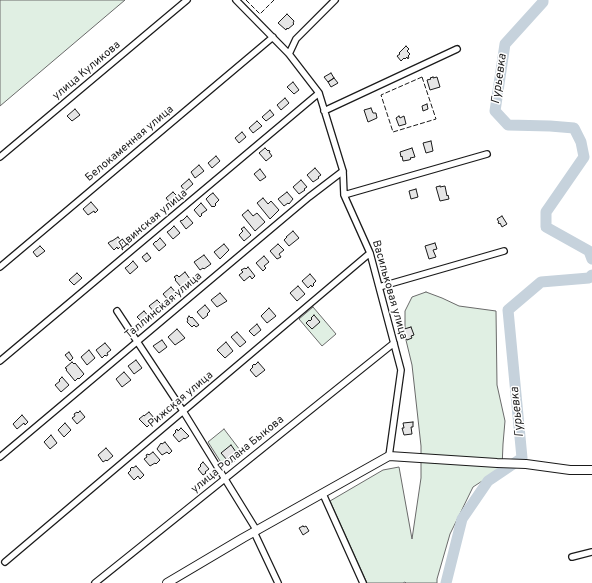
<!DOCTYPE html>
<meta charset="utf-8">
<style>
body{margin:0}
canvas{display:block;background:#fff}
</style>
<canvas width="592" height="583"></canvas>
<script>
const c = document.querySelector('canvas').getContext('2d');
c.lineJoin = 'round';
function paint(path, color) { c.fillStyle = color; c.fill(path, 'evenodd'); }
const toPath = rows => new Path2D(rows.map(r => 'M' + r).join(''));
function trace(path, color, width, dash) { c.strokeStyle = color; c.lineWidth = width; c.lineCap = dash ? 'butt' : 'round'; c.setLineDash(dash || []); c.stroke(path); }
function drawText(font, color, halo, rows, align = 'center') {
  c.font = font + ' Overpass,sans-serif'; c.lineWidth = 3; c.setLineDash([]); c.textBaseline = 'middle'; c.strokeStyle = halo; c.fillStyle = color; for (const [text, x, y, turn = 0] of rows) {
    c.save(); c.translate(x, y); c.rotate((+turn || 0) * Math.PI / 180); c.textAlign = isNaN(turn) ? turn : align; if (halo) c.strokeText(text, 0, 0); c.fillText(text, 0, 0); c.restore();
  }
}
const green = toPath([
 [0,0,125,0,0,106,0,0],
 [426,292,442,298,459,306,496,311,497,385,505,421,503,444,502,468,473,487,450,534,437,579,437,583,406,583,405,582,403,583,367,583,330,501,383,470,399,467,412,539,421,478,421,446,412,365,405,336,405,311,412,297,426,292],
 [313,307,336,334,322,346,299,319,313,307],
 [224,429,243,454,230,465,222,464,208,442,224,429]
]);
const river = toPath([
 [543,0,543,2,505,44,495,111,508,125,550,126,574,128,581,142,584,157,546,212,546,227,589,251,592,259],
 [446,583,462,519,488,481,522,458,508,310,541,282,589,278,592,275]
]);
const building = toPath([
 [287,14,294,21,293,23,294,24,288,29,287,28,286,30,278,23,287,14],
 [406,46,409,49,407,51,410,54,408,56,409,57,408,59,407,57,405,59,404,58,401,61,397,56,400,54,399,53,406,46],
 [331,73,334,78,328,82,324,77,331,73],
 [433,77,433,78,437,77,440,87,430,90,427,80,431,79,430,78,433,77],
 [334,78,338,83,331,87,328,82,334,78],
 [293,82,299,90,294,94,287,87,293,82],
 [285,98,289,103,281,110,277,105,285,98],
 [427,104,428,109,423,111,422,106,427,104],
 [371,108,373,113,376,113,377,118,368,122,364,110,371,108],
 [75,109,80,115,72,121,67,116,75,109],
 [270,110,274,115,266,121,262,117,270,110],
 [399,116,400,118,404,116,406,124,399,126,396,118,399,116],
 [257,121,262,126,253,133,249,128,257,121],
 [242,132,246,137,239,143,235,138,242,132],
 [431,141,433,151,426,153,423,143,431,141],
 [265,148,268,151,269,150,270,152,269,152,272,156,266,161,259,153,265,148],
 [412,148,415,157,410,158,411,159,409,160,403,161,402,156,401,157,400,152,412,148],
 [216,156,220,161,212,168,208,163,216,156],
 [199,165,204,171,195,178,191,172,199,165],
 [315,168,321,175,318,177,319,178,313,182,307,175,315,168],
 [260,169,266,177,260,181,254,174,260,169],
 [189,179,193,184,185,191,181,186,189,179],
 [301,180,307,187,304,189,305,190,299,194,293,187,301,180],
 [440,186,440,187,445,186,447,196,448,195,449,199,440,201,436,187,440,186],
 [416,189,418,197,411,199,409,191,416,189],
 [173,192,177,196,170,203,166,198,173,192],
 [287,192,293,199,289,204,288,203,284,206,278,199,287,192],
 [213,193,219,200,215,204,216,205,214,207,213,206,212,207,206,199,210,195,213,193],
 [263,198,268,204,271,201,279,210,270,219,257,203,263,198],
 [91,202,98,210,95,213,94,211,88,215,83,209,91,202],
 [201,203,207,210,201,214,202,215,200,217,194,210,201,203],
 [248,210,253,216,257,213,265,222,255,231,242,215,248,210],
 [187,216,193,223,186,229,180,221,183,220,187,216],
 [502,216,507,224,502,227,500,223,499,224,498,222,499,222,497,219,502,216],
 [174,226,180,233,173,239,167,232,170,230,174,226],
 [244,227,251,235,244,241,239,235,243,231,241,229,244,227],
 [293,231,299,238,289,246,284,240,287,237,286,237,293,231],
 [118,237,123,243,120,245,121,246,118,249,117,247,114,250,108,243,111,241,112,241,118,237],
 [160,238,166,245,159,251,153,244,156,241,156,242,160,238],
 [435,243,437,249,433,250,436,257,429,259,425,246,435,243],
 [224,244,229,250,220,259,214,252,224,244],
 [278,244,284,250,279,254,281,257,277,259,270,251,278,244],
 [40,246,45,251,37,257,33,252,40,246],
 [147,253,151,258,146,262,142,257,147,253],
 [204,255,211,264,204,269,203,268,200,270,194,262,204,255],
 [264,256,269,262,264,266,266,268,263,271,256,263,264,256],
 [133,261,138,267,130,274,125,268,128,266,133,261],
 [248,267,255,276,252,279,250,276,244,281,239,275,243,272,241,270,245,268,246,269,248,267],
 [185,272,190,279,187,282,187,283,181,287,175,280,176,279,174,277,177,275,179,277,185,272],
 [77,273,82,278,74,285,69,280,77,273],
 [310,274,316,281,313,284,314,285,312,287,311,285,308,288,302,281,310,274],
 [298,286,305,294,297,301,290,293,298,286],
 [171,287,177,294,174,297,175,298,173,300,172,299,169,301,163,294,171,287],
 [220,293,227,301,217,307,211,300,220,293],
 [157,300,163,306,160,309,161,310,159,312,158,311,155,313,149,306,157,300],
 [205,305,210,311,207,314,208,315,203,319,197,312,205,305],
 [269,308,276,316,267,323,261,316,269,308],
 [144,311,150,318,147,320,148,321,147,322,146,321,143,323,137,317,144,311],
 [314,315,320,322,312,329,306,323,309,320,310,321,312,319,311,318,314,315],
 [189,316,191,318,192,317,199,325,196,327,194,325,192,327,187,322,188,320,187,319,189,316],
 [257,324,261,330,254,336,249,331,257,324],
 [411,327,414,335,411,336,412,338,407,340,406,338,403,339,401,330,411,327],
 [177,329,185,338,175,345,168,337,177,329],
 [237,332,246,342,240,347,231,337,237,332],
 [162,340,167,347,159,353,153,346,162,340],
 [226,342,233,351,225,358,217,350,226,342],
 [105,343,111,350,107,353,108,355,106,356,105,355,102,358,96,350,105,343],
 [89,350,95,358,87,365,81,357,89,350],
 [69,352,73,358,70,361,65,355,69,352],
 [136,360,142,368,134,374,128,366,136,360],
 [72,362,74,364,75,363,84,374,79,379,78,378,75,381,66,370,67,369,65,368,72,362],
 [258,362,265,370,256,377,250,370,253,367,252,366,254,364,255,365,258,362],
 [124,372,131,380,122,387,116,379,124,372],
 [62,377,69,385,61,392,55,385,60,381,59,380,62,377],
 [80,411,85,417,77,424,72,418,75,416,74,414,77,412,78,413,80,411],
 [149,412,155,419,147,427,139,419,144,415,144,416,149,412],
 [22,415,28,422,25,425,24,423,17,429,13,424,22,415],
 [413,422,413,427,411,427,412,434,404,435,402,428,404,428,403,423,413,422],
 [65,423,71,430,64,437,58,430,65,423],
 [181,428,189,436,185,439,184,438,179,442,173,435,176,432,175,431,177,429,178,431,181,428],
 [51,435,57,443,50,449,44,442,51,435],
 [165,442,172,451,169,454,167,452,162,455,157,449,161,443,162,444,165,442],
 [231,445,236,452,232,457,231,456,227,460,221,453,231,445],
 [106,448,113,456,107,461,106,460,103,462,98,455,106,448],
 [153,452,160,460,156,464,155,463,150,466,144,459,147,457,146,455,148,454,149,455,153,452],
 [203,462,209,469,205,472,206,473,203,475,198,469,201,466,200,465,203,462],
 [136,466,144,475,140,479,138,476,134,480,128,473,131,470,130,469,132,467,133,468,136,466],
 [303,526,304,527,306,526,309,531,303,535,299,528,303,526]
]);
const street = toPath([
 [236,0,289,54,319,93,343,171,344,195,370,253,401,370,389,456],
 [289,54,296,39,335,0],
 [324,111,457,49],
 [0,157,187,0],
 [344,195,487,154],
 [0,267,273,37],
 [379,287,504,251],
 [117,311,183,411,257,531],
 [0,361,319,93],
 [0,457,309,197,343,171],
 [323,494,363,583],
 [254,532,278,583],
 [572,557,592,552],
 [5,562,370,253],
 [95,583,394,343]
]);
const secondary = toPath([
 [167,583,243,538,389,456,497,463,526,464,570,470,592,470]
]);
const fence = toPath([
 [246,0,260,14,274,0],
 [422,77,436,119,393,132,381,95,422,77]
]);
const streetNames = [
 ["улица Куликова",87,71,-40],
 ["Белокаменная улица",130,144,-40],
 ["Двинская улица",153,220,-40],
 ["Васильковая улица",389,290,74],
 ["Таллинская улица",164,306,-40],
 ["Рижская улица",181,400,-40],
 ["улица Ролана Быкова",238,455,-39]
];
const waterNames = [
 ["Гурьевка",500,79,-82],
 ["Гурьевка",518,412,-96]
];
paint(green, '#e0efe3');
trace(green, '#6a6a6a', 1);
trace(river, '#c6d2dc', 11);
paint(building, '#e6e6e6');
trace(building, '#1a1a1a', 1);
trace(street, '#1a1a1a', 8);
trace(secondary, '#1a1a1a', 10);
trace(street, '#fff', 5.5);
trace(secondary, '#fff', 8);
trace(fence, '#1a1a1a', 1, [5, 2]);
drawText('11px', '#1a1a1a', '#fff', streetNames);
drawText('italic 12px', '#1a1a1a', '#fff', waterNames);
</script>
